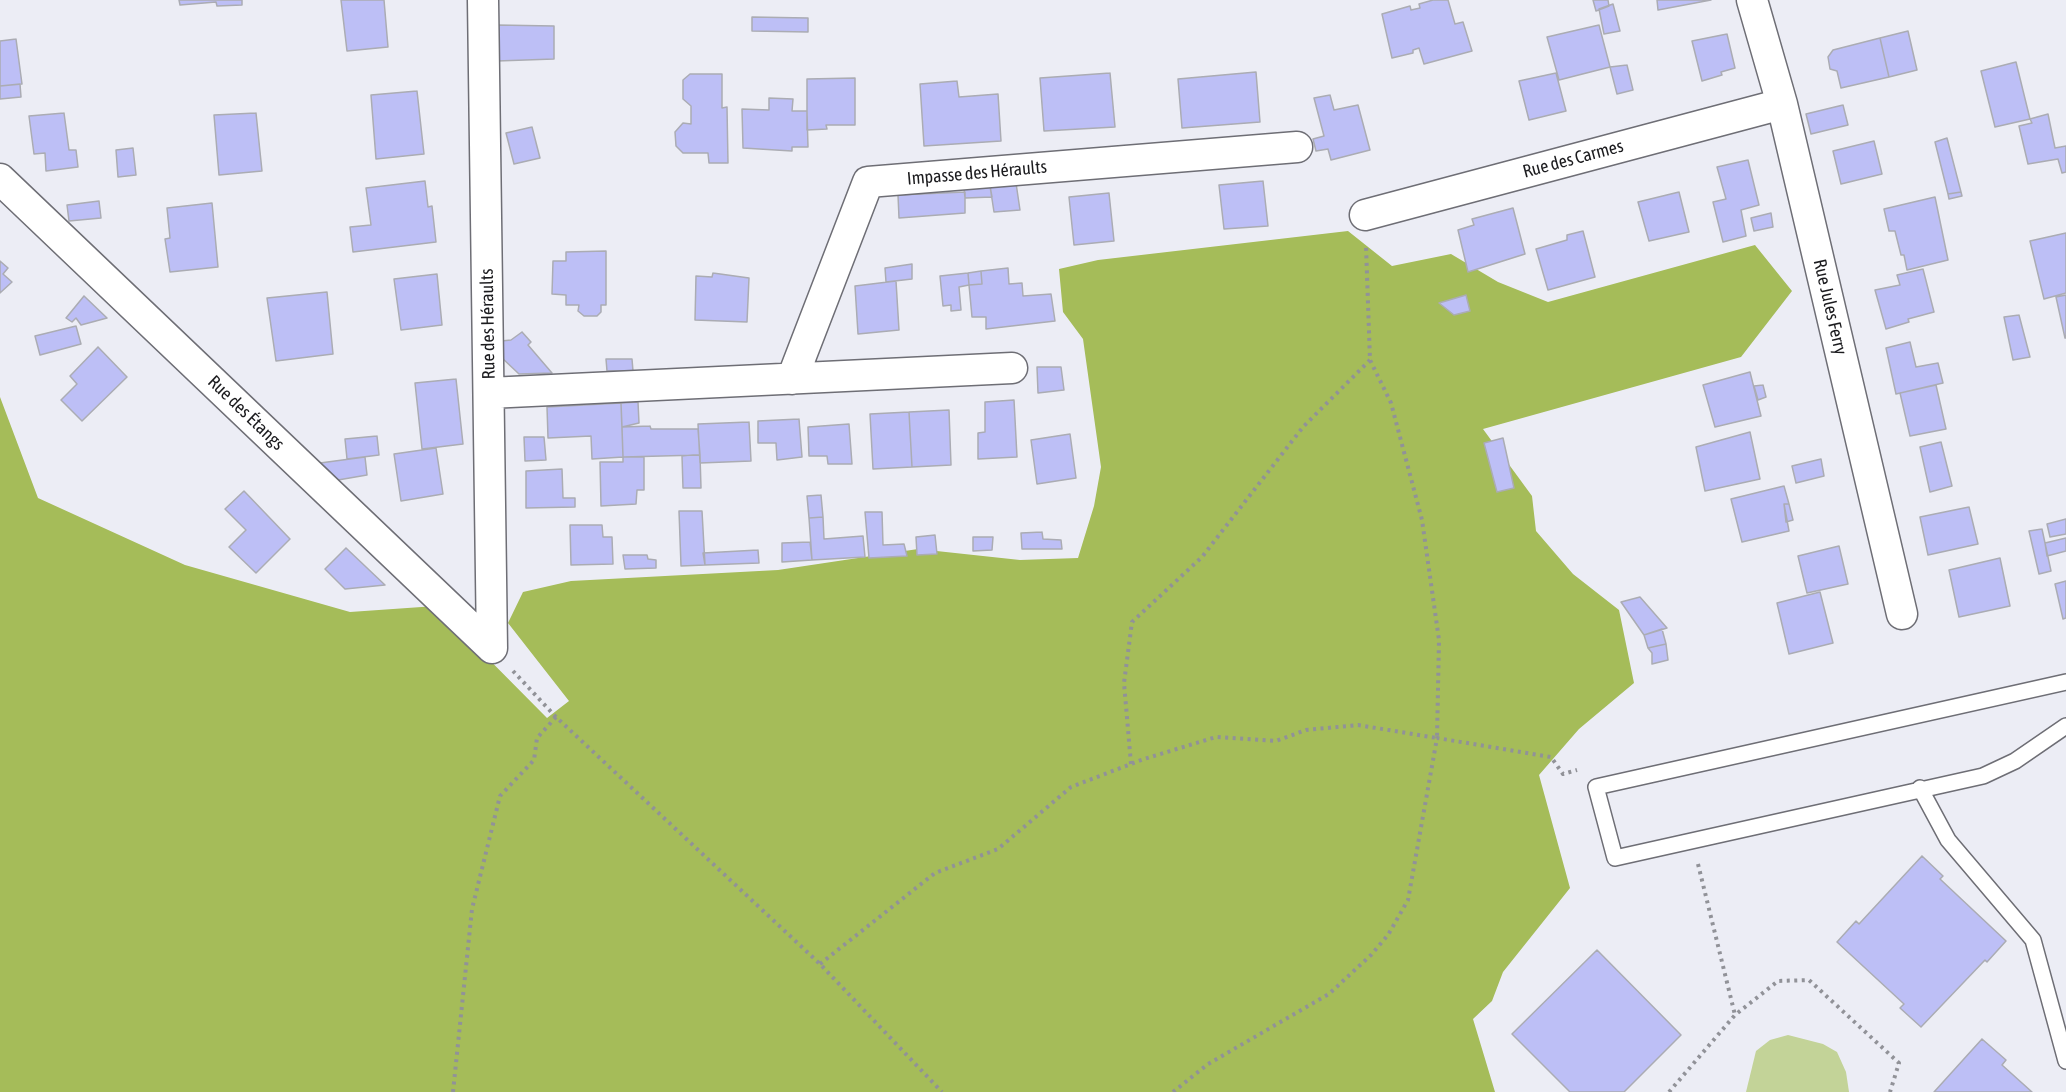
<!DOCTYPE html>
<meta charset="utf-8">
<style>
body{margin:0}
canvas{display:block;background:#ecedf5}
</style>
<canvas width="2066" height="1092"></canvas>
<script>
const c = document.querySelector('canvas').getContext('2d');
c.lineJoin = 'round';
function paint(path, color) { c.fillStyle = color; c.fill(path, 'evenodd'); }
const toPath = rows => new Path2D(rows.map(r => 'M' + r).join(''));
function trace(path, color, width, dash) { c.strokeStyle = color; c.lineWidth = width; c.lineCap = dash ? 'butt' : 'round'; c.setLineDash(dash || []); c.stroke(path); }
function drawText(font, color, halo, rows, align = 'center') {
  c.font = font + ' "Asap Condensed",sans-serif'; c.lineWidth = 5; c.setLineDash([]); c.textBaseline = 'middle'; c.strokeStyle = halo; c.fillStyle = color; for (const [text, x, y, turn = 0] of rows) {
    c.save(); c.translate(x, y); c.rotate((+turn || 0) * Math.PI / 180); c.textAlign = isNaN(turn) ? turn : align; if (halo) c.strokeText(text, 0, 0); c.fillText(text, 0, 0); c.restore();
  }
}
const green = toPath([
 [1788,1035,1823,1044,1837,1052,1846,1072,1849,1092,1746,1092,1756,1051,1770,1040]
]);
const forest = toPath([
 [1348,231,1392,266,1451,254,1498,282,1548,302,1755,245,1792,291,1741,357,1483,429,1532,496,1536,531,1573,574,1619,610,1634,683,1579,729,1539,775,1570,888,1503,972,1492,1001,1473,1019,1495,1092,0,1092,0,397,38,498,185,565,350,612,436,606,547,718,569,701,508,623,523,592,571,581,778,570,918,549,1020,560,1078,558,1094,506,1101,467,1083,339,1063,312,1059,269,1098,260]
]);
const building = toPath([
 [179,0,242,0,242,5,217,6,216,2,180,5,179,0],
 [341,0,384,0,388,47,347,51,341,0],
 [1433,0,1448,0,1455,24,1463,22,1472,51,1424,64,1419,48,1413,50,1413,53,1392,58,1382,14,1410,6,1411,10,1420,8,1419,4,1433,0],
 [1593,0,1608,0,1609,6,1596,11,1593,0],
 [1657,0,1711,0,1658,10,1657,0],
 [1613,4,1620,31,1604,34,1599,9,1613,4],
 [752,17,808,18,808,32,752,31,752,17],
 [497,25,554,26,554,59,497,61,497,25],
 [1599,25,1610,67,1559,80,1547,37,1599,25],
 [1908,31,1917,70,1889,77,1880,38,1908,31],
 [1727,34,1735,68,1721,72,1722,75,1702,81,1692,41,1727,34],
 [1880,38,1889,77,1841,88,1837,71,1830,69,1828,57,1833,50,1880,38],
 [16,39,22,84,0,86,0,41,16,39],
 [2016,62,2030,119,1995,127,1981,71,2016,62],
 [1627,65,1633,90,1617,94,1610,67,1627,65],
 [1256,72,1260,122,1182,128,1178,79,1256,72],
 [1110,73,1115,127,1044,131,1040,78,1110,73],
 [1556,73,1566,111,1529,120,1519,81,1556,73],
 [690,74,722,74,722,108,727,107,728,163,709,163,708,153,683,153,676,146,675,132,683,123,691,124,691,106,683,99,683,80,690,74],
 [855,78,855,125,826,125,827,129,807,130,807,79,855,78],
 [957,81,959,97,998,94,1001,141,924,146,920,84,957,81],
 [20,84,21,97,0,99,0,86,20,84],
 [417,91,424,154,376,159,371,95,417,91],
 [1330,95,1334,110,1358,105,1370,150,1331,160,1328,149,1316,151,1313,139,1324,136,1314,98,1330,95],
 [769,98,793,99,792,111,807,111,808,147,792,147,792,151,743,148,742,109,769,110,769,98],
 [1843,105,1848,125,1811,134,1806,114,1843,105],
 [64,113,69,150,76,150,78,167,46,171,45,153,34,154,29,116,64,113],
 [256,113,262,171,219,175,214,115,256,113],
 [2048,114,2055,148,2066,146,2066,172,2062,173,2058,159,2028,164,2019,126,2032,123,2030,119,2048,114],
 [532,127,540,158,514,164,506,133,532,127],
 [1947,138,1961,192,1948,194,1935,142,1947,138],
 [1874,141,1882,174,1841,184,1833,151,1874,141],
 [133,148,136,175,118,177,116,150,133,148],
 [1748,160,1759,205,1741,210,1746,236,1723,242,1713,202,1726,199,1717,167,1748,160],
 [425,181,428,207,432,206,436,242,353,252,350,227,371,225,366,188,425,181],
 [1263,181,1268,226,1224,229,1219,185,1263,181],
 [1016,183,1020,210,994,212,990,186,1016,183],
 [990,186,992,197,965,198,964,188,990,186],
 [965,192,965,213,899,218,898,195,965,192],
 [1679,192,1689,232,1649,241,1638,202,1679,192],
 [1961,192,1962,196,1949,199,1948,194,1961,192],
 [1109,193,1114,241,1074,245,1069,197,1109,193],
 [1935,197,1948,260,1907,270,1904,255,1901,255,1895,231,1889,231,1884,209,1935,197],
 [99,201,101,218,69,221,67,205,99,201],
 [212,203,218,267,170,272,165,239,170,238,167,208,212,203],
 [1513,208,1525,254,1468,272,1458,230,1474,225,1472,219,1513,208],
 [1771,213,1773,227,1754,231,1751,218,1771,213],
 [1583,231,1595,277,1548,290,1536,249,1567,240,1567,235,1583,231],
 [2066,233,2066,293,2044,299,2030,241,2066,233],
 [606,251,606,305,601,305,601,312,597,316,584,316,578,311,579,305,566,305,566,295,552,294,553,261,566,261,566,252,606,251],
 [0,261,8,268,3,274,12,282,0,293,0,261],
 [912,264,912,279,886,282,885,268,912,264],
 [1008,268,1009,284,1022,283,1023,296,1051,294,1055,321,986,329,986,317,972,317,969,285,982,284,981,271,1008,268],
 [1923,269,1934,312,1908,319,1909,322,1886,329,1875,290,1900,285,1897,275,1923,269],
 [981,271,982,284,969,285,968,273,981,271],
 [713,273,749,278,747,322,695,320,696,276,712,277,713,273],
 [968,273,969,285,959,287,961,310,951,311,951,305,943,306,940,276,968,273],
 [437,274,442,325,401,330,394,279,437,274],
 [896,281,899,330,858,334,855,286,896,281],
 [327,292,333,354,276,361,267,298,327,292],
 [1466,295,1470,311,1454,315,1439,303,1466,295],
 [2066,295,2066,338,2065,338,2056,297,2066,295],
 [84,296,107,318,81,325,76,318,72,322,66,318,84,296],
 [2019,315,2030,357,2013,360,2004,317,2019,315],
 [76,326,81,344,40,355,35,336,76,326],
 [522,332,531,342,528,345,552,373,519,374,501,357,501,341,511,340,522,332],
 [1910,342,1916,367,1938,363,1943,383,1896,394,1886,348,1910,342],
 [98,347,127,377,82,421,61,400,77,384,70,376,98,347],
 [606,359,632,359,633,371,607,371,606,359],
 [1037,367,1061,367,1064,390,1038,393,1037,367],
 [1750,372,1761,416,1715,427,1703,385,1750,372],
 [456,379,463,444,422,449,415,383,456,379],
 [1763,385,1766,397,1758,400,1754,386,1763,385],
 [1936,385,1946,429,1910,436,1900,393,1936,385],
 [1014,400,1017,457,978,459,978,433,985,432,985,402,1014,400],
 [638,402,639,423,622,427,621,403,638,402],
 [621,403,623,457,592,459,591,436,548,438,547,407,621,403],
 [949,410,951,465,912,467,909,412,949,410],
 [909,412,912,467,873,469,870,414,909,412],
 [799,419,802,457,777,460,776,443,758,443,758,421,799,419],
 [749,422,751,461,700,463,698,424,749,422],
 [849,424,852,464,828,464,827,456,809,456,808,427,849,424],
 [650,426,651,429,698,429,700,455,623,457,622,427,650,426],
 [1750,432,1760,479,1705,491,1696,447,1750,432],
 [1070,434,1076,478,1037,484,1031,440,1070,434],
 [377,436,379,455,347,459,345,439,377,436],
 [524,437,544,437,546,460,525,461,524,437],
 [1503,438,1514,488,1497,492,1484,443,1503,438],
 [1941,442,1952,486,1930,492,1920,447,1941,442],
 [436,448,443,494,401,501,394,454,436,448],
 [693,455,700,455,701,488,683,488,682,456,693,455],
 [365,457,367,475,338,480,320,463,365,457],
 [623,457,644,457,644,490,637,490,636,504,601,506,600,462,623,462,623,457],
 [1821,459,1824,476,1796,483,1792,466,1821,459],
 [562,469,563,498,575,498,575,507,526,508,526,471,562,469],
 [1784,486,1789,504,1784,504,1789,531,1742,542,1731,499,1784,486],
 [244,491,290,539,256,573,229,547,246,530,225,509,244,491],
 [821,495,823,517,809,518,807,496,821,495],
 [1784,504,1789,504,1793,520,1786,522,1784,504],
 [1969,507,1978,544,1928,555,1920,517,1969,507],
 [679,511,702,511,705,565,681,566,679,511],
 [865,512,882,512,883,545,904,544,907,556,869,558,865,512],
 [823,517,824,539,863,536,865,557,812,560,809,518,823,517],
 [2066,519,2066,534,2050,537,2047,524,2066,519],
 [570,525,602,525,603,537,612,537,613,564,571,565,570,525],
 [2042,529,2051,571,2039,574,2029,531,2042,529],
 [1042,532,1043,539,1061,540,1062,549,1022,549,1021,533,1042,532],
 [935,535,937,554,917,555,916,537,935,535],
 [973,537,993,537,992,550,973,551,973,537],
 [2066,538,2066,551,2047,556,2045,543,2066,538],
 [810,542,812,560,782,562,782,543,810,542],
 [1839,546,1848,584,1807,593,1798,556,1839,546],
 [346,548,385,585,345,589,325,569,346,548],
 [758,550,759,563,705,565,703,553,758,550],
 [623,555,647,555,648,559,656,560,656,568,625,569,623,555],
 [2000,558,2010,606,1959,617,1949,570,2000,558],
 [2066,581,2066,618,2063,619,2055,584,2066,581],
 [1820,592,1833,643,1789,654,1777,603,1820,592],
 [1640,597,1667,628,1644,635,1621,602,1640,597],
 [1662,629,1666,644,1648,648,1644,635,1662,629],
 [1666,644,1668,660,1652,664,1652,653,1648,648,1666,644],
 [1922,856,1943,876,1940,879,2006,941,1987,962,1985,960,1921,1027,1900,1008,1904,1004,1837,942,1856,921,1859,924,1922,856],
 [1597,950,1681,1035,1624,1092,1570,1092,1512,1034,1597,950],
 [1982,1039,2006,1060,2002,1065,2032,1092,1934,1092,1982,1039]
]);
const path = toPath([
 [513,671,556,717,820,964,942,1092],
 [1131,764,1124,683,1132,622,1202,557,1303,427,1370,360],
 [1698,864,1735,1015],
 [820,964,935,873,998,849,1071,787,1144,759,1216,737,1276,741,1306,730,1358,725,1437,738,1439,640,1422,520,1391,403,1370,360,1366,246],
 [453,1092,472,909,500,796,534,760,537,738,556,717],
 [1173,1092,1208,1064,1329,994,1371,955,1388,935,1408,900,1437,738,1551,757,1563,774,1577,770],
 [1669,1092,1735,1015,1778,981,1809,980,1899,1063,1890,1092]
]);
const lane = toPath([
 [2066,682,1596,787,1615,858,1983,776,2015,761,2066,726],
 [1920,788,1948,840,2033,940,2066,1061]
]);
const street = toPath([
 [483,0,492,648],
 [1752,0,1782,104,1902,614],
 [0,179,492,648],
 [1365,215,1782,104],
 [792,379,868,182,1297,147],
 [489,393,1012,368]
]);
const streetNames = [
 ["Rue des Carmes",1573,159,-15],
 ["Impasse des Héraults",977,173,-5],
 ["Rue Jules Ferry",1830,307,77],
 ["Rue des Héraults",488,324,-91],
 ["Rue des Étangs",246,413,44]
];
paint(green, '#c3d398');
paint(forest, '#a5bc59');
paint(building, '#bdbff6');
trace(building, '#abacb3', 1.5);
trace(lane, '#6e6e75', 18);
trace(street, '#6e6e75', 33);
trace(path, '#919298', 4, [3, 4.5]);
trace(lane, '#fff', 15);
trace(street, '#fff', 30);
drawText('18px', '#1b1b1e', '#fff', streetNames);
</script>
